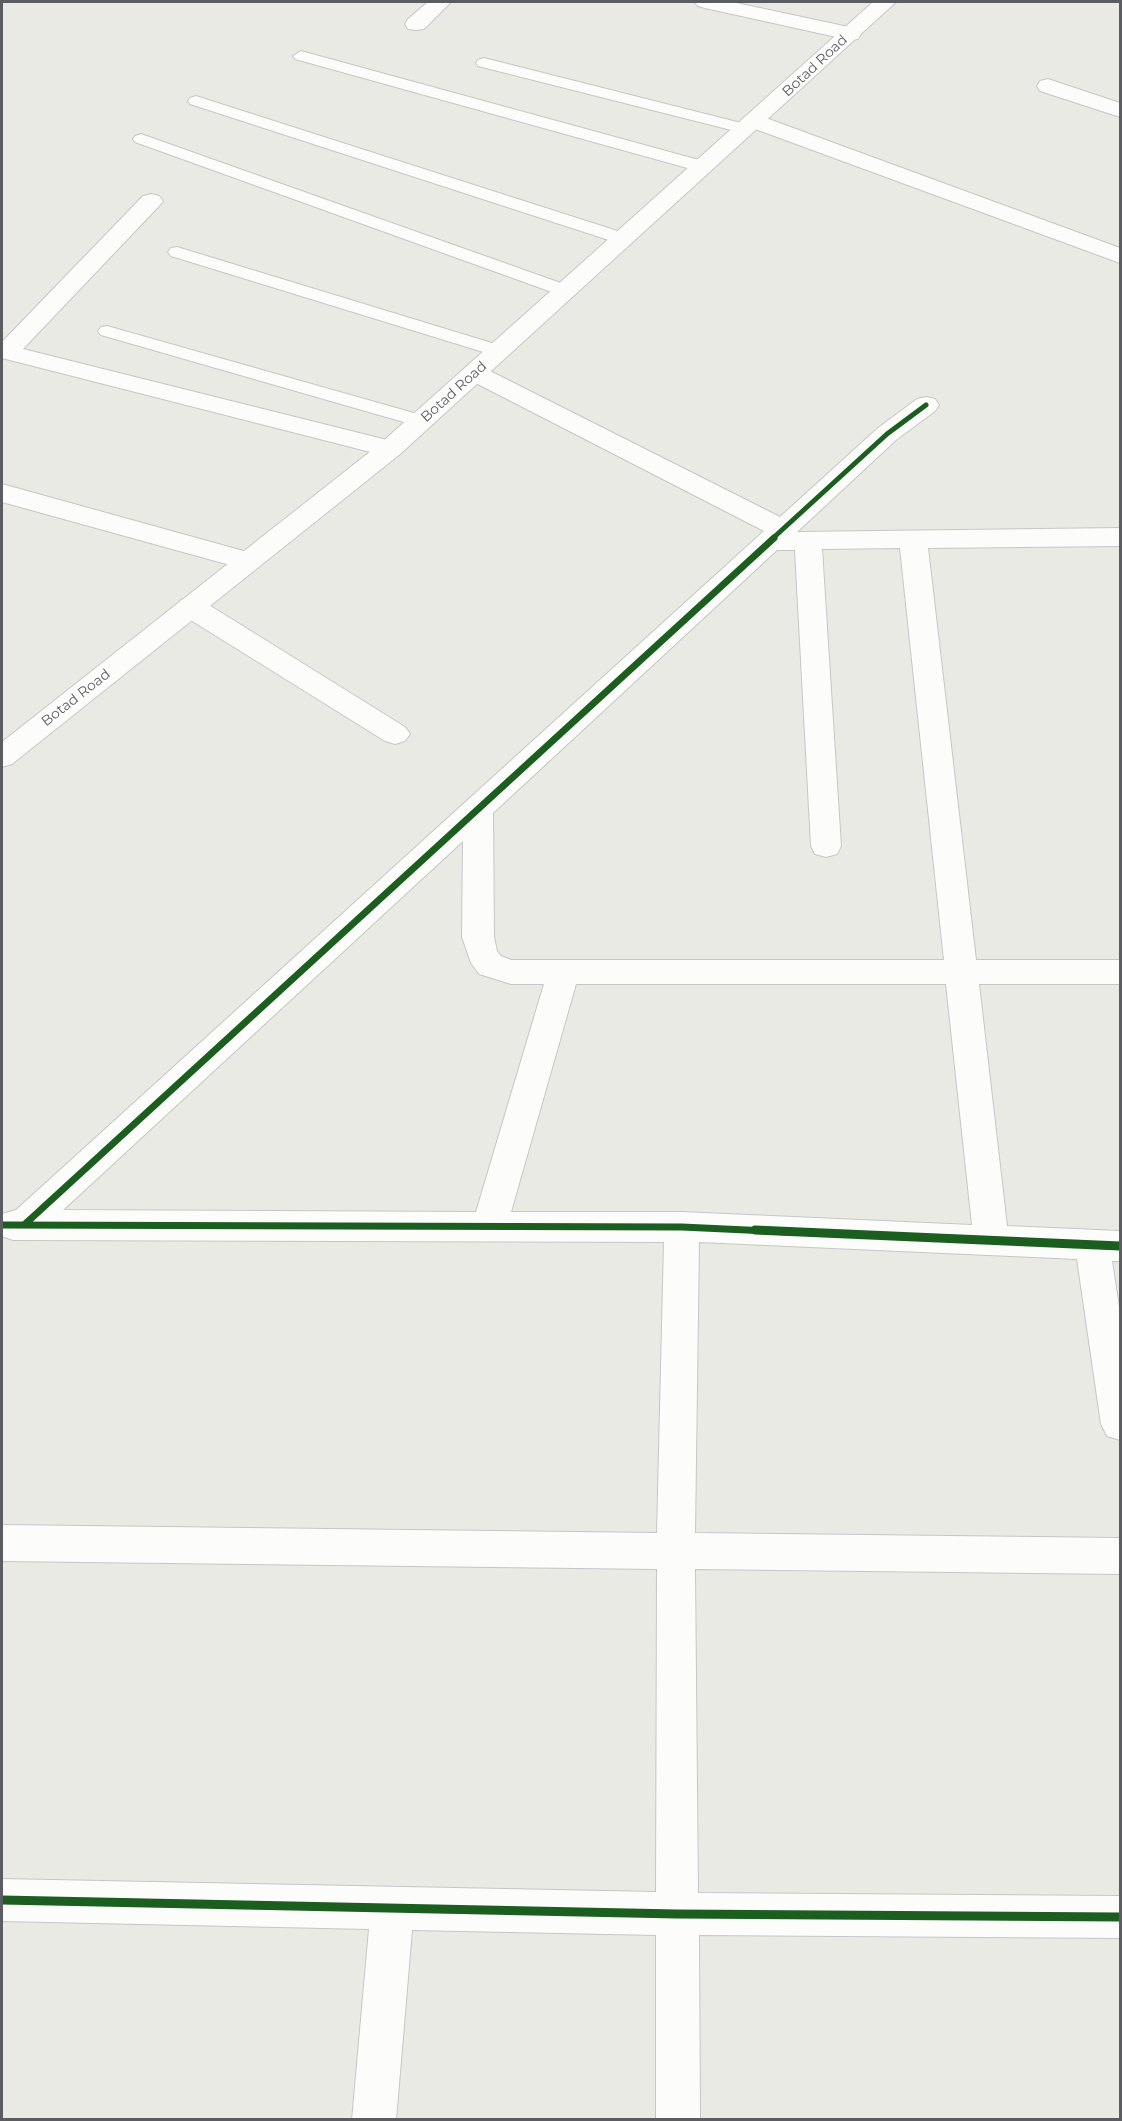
<!DOCTYPE html>
<style>
body{margin:0}
#map{position:relative;width:1122px;height:2121px;overflow:hidden;background:#eaeae5;font-family:Montserrat,sans-serif}
canvas{display:block}
.frame{position:absolute;inset:0;border:3px solid #5b5d62;pointer-events:none}
</style>
<div id="map">
<canvas width="1122" height="2121"></canvas>
<div class="frame"></div>
</div>
<script>
const c = document.querySelector('canvas').getContext('2d');
c.lineJoin = 'round';
const toPath = rows => new Path2D(rows.map(r => 'M' + r).join(''));
function trace(path, color, width, dash) { c.strokeStyle = color; c.lineWidth = width; c.lineCap = dash ? 'butt' : 'round'; c.setLineDash(dash || []); c.stroke(path); }
function paint(path, color) { c.fillStyle = color; c.fill(path, 'evenodd'); }
function drawText(font, color, halo, rows, align = 'center') {
  c.font = font + ' Montserrat,sans-serif'; c.lineWidth = 4.5; c.setLineDash([]); c.textBaseline = 'middle'; c.strokeStyle = halo; c.fillStyle = color; for (const [text, x, y, turn = 0] of rows) {
    c.save(); c.translate(x, y); c.rotate((+turn || 0) * Math.PI / 180); c.textAlign = isNaN(turn) ? turn : align; if (halo) c.strokeText(text, 0, 0); c.fillText(text, 0, 0); c.restore();
  }
}
const lane = toPath([
 [301,51,710,163,712,167,704,172,698,171,295,59,293,56,301,51],
 [484,58,753,126,755,129,747,134,478,66,476,63,478,60,484,58],
 [196,96,630,235,633,239,630,243,618,243,190,104,188,101,190,98,196,96],
 [141,134,572,287,575,291,572,295,560,295,135,142,133,139,135,136,141,134],
 [177,247,505,347,508,351,505,355,499,357,493,355,171,256,168,252,171,248,177,247],
 [107,326,428,417,430,421,428,425,414,425,101,335,98,331,101,327,107,326]
]);
const street = toPath([
 [428,2,451,2,424,29,416,30,408,29,405,24,408,19,428,2],
 [694,2,732,2,858,29,861,34,858,39,850,40,705,8,698,6,694,2],
 [1048,79,1120,103,1120,117,1040,91,1037,86,1040,81,1048,79],
 [755,114,1120,248,1120,263,747,126,744,121,747,116,755,114],
 [151,194,159,196,163,201,159,206,23,349,399,443,403,449,399,455,390,457,2,358,2,342,143,196,151,194],
 [475,365,484,368,780,517,878,428,917,399,926,397,935,399,939,405,935,411,896,440,797,532,1120,528,1120,546,928,548,976,960,1120,960,1120,984,979,984,1007,1226,1120,1231,1120,1261,1112,1261,1120,1313,1120,1440,1107,1436,1101,1424,1077,1259,699,1242,695,1533,1120,1538,1120,1574,695,1569,698,1893,1120,1896,1120,1938,699,1935,700,2120,656,2120,656,1935,412,1930,396,2120,352,2120,369,1929,2,1921,2,1879,656,1892,657,1569,2,1561,2,1525,657,1533,664,1242,13,1240,2,1236,2,1214,16,1210,764,531,466,378,462,373,466,368,475,365],
 [900,548,944,960,511,960,501,956,497,951,494,937,493,813,777,550,795,550,811,846,815,854,826,857,837,854,841,846,822,549,900,548],
 [463,841,462,937,471,963,479,974,511,984,544,984,476,1212,63,1210,463,841],
 [576,984,946,984,972,1225,682,1212,511,1212,576,984],
 [2,484,258,555,262,561,258,567,248,570,2,502,2,484],
 [191,598,201,600,405,727,410,734,405,741,395,744,385,741,181,614,177,607,181,600,191,598]
]);
const secondary = toPath([
 [873,2,896,2,399,455,12,764,2,767,2,742,381,443,873,2]
]);
const cyclewayFar2 = toPath([
 [772,539,887,434,926,405]
]);
const cyclewayFar1 = toPath([
 [2,1225,682,1227,789,1232],
 [24,1225,774,538]
]);
const cycleway = toPath([
 [755,1230,1120,1246],
 [2,1900,677,1914,1120,1917]
]);
const farStreetnames = [
 ["Botad Road",815,66,-43],
 ["Botad Road",454,392,-42],
 ["Botad Road",76,698,-38]
];
trace(lane, '#c6c6c6', 2);
trace(street, '#c6c6c6', 2);
trace(secondary, '#c7c7c7', 2);
paint(lane, '#fcfcfb');
paint(street, '#fcfcfb');
paint(secondary, '#fcfcfb');
trace(cyclewayFar2, '#1b5e20', 5);
trace(cyclewayFar1, '#1b5e20', 7);
trace(cycleway, '#1b5e20', 9);
drawText('14px', '#5b5d62', '#fff', farStreetnames);
</script>
